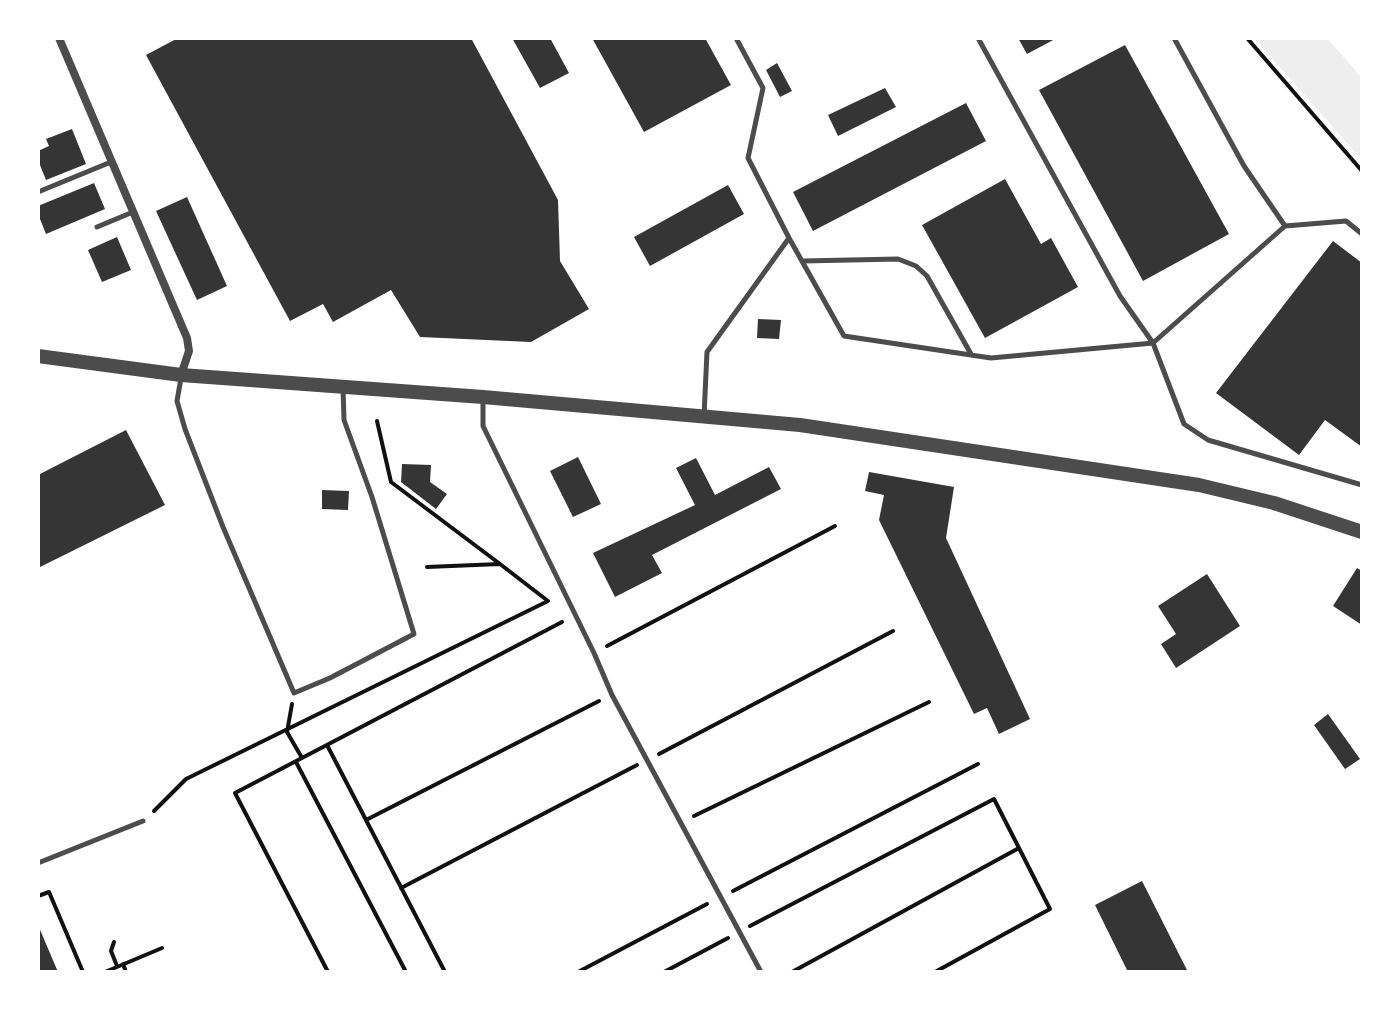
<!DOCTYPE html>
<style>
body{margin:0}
#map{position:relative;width:1400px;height:1010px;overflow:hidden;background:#fff;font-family:Georgia,serif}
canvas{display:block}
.frame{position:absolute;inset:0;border:40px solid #fff;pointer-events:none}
</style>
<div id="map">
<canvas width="1400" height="1010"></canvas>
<div class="frame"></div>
</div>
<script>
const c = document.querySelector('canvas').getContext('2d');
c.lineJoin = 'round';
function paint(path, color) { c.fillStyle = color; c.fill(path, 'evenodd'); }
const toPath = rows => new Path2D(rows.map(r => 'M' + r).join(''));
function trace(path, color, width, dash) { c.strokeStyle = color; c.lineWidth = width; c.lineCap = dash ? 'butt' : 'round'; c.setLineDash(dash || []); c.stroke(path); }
const green = toPath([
 [1254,38,1327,38,1362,78,1362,160]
]);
const building = toPath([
 [178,38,471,38,558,200,560,261,589,309,531,342,420,337,391,290,333,322,323,304,290,321,146,55],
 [512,38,550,38,569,73,540,88],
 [592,38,705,38,731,85,644,132],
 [1018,38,1057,38,1027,54],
 [1125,45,1229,234,1143,281,1039,90],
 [777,63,792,91,780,97,766,70],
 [885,88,896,107,838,136,828,115],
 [966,103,986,141,813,231,793,192],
 [72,129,86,164,46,180,38,160,38,151,49,146,46,139],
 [1005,179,1041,244,1051,238,1078,287,985,338,922,225],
 [94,183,105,209,46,234,38,214,38,206],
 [728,185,744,214,650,266,634,237],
 [187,197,227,286,197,300,156,211],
 [117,237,131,270,102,282,88,250],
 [1333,241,1362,263,1362,447,1325,420,1299,455,1216,393],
 [758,319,781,320,779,339,757,338],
 [126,430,165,505,38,568,38,475],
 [578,457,601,504,573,517,550,471],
 [696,458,715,495,769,467,781,489,652,555,662,573,615,597,593,553,695,505,676,468],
 [402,464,431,465,430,482,447,494,436,509,401,482],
 [869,472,954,487,946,538,1030,719,999,734,987,708,974,714,879,520,884,495,865,491],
 [322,490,349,491,348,510,322,509],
 [1357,568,1362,571,1362,625,1333,606],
 [1207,574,1240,626,1176,668,1161,644,1176,634,1158,606],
 [1328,714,1360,759,1345,769,1314,725],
 [1142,881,1188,972,1128,972,1095,905],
 [38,925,58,972,38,972]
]);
const path = toPath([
 [1247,38,1362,171],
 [377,421,391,482,500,564,427,567],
 [607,646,835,526],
 [292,704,287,732,302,758],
 [327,745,445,972],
 [659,754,893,631],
 [296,762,406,972],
 [154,811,186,779,548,601,500,564],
 [694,816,929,702],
 [366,820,599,701],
 [401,888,637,765],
 [733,891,978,764],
 [38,896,49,892,83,972],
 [750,926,994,799,1050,909,935,972],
 [114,942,111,951,117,966],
 [123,964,126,972],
 [105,972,162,948],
 [328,972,235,793,562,622],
 [578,972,707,904],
 [664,972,728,938],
 [792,972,1019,848]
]);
const service = toPath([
 [978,38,1120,296,1153,343,1285,226,1244,166,1174,38],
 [38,192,111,162],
 [1285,226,1346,221,1362,234],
 [97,227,133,212],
 [789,238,844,336,991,358,1153,343,1184,424,1208,440,1362,485],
 [802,261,898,259,916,266,927,276,971,354],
 [181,378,177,401,185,429,223,527,294,693,330,678,414,634,372,497,344,420,343,388],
 [483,398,483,426,594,653,612,695,761,972],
 [704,416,707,352,789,238,748,158,763,88,736,38],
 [38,863,143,821]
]);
const minor = toPath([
 [59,38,187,338,189,351,181,375]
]);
const tertiary = toPath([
 [38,356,181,375,483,397,800,425,1199,485,1274,503,1362,532]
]);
paint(green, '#eee');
paint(building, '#353535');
trace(path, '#111', 4);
trace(service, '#4c4c4c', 5);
trace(minor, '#4c4c4c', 8);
trace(tertiary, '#4c4c4c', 14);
</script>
